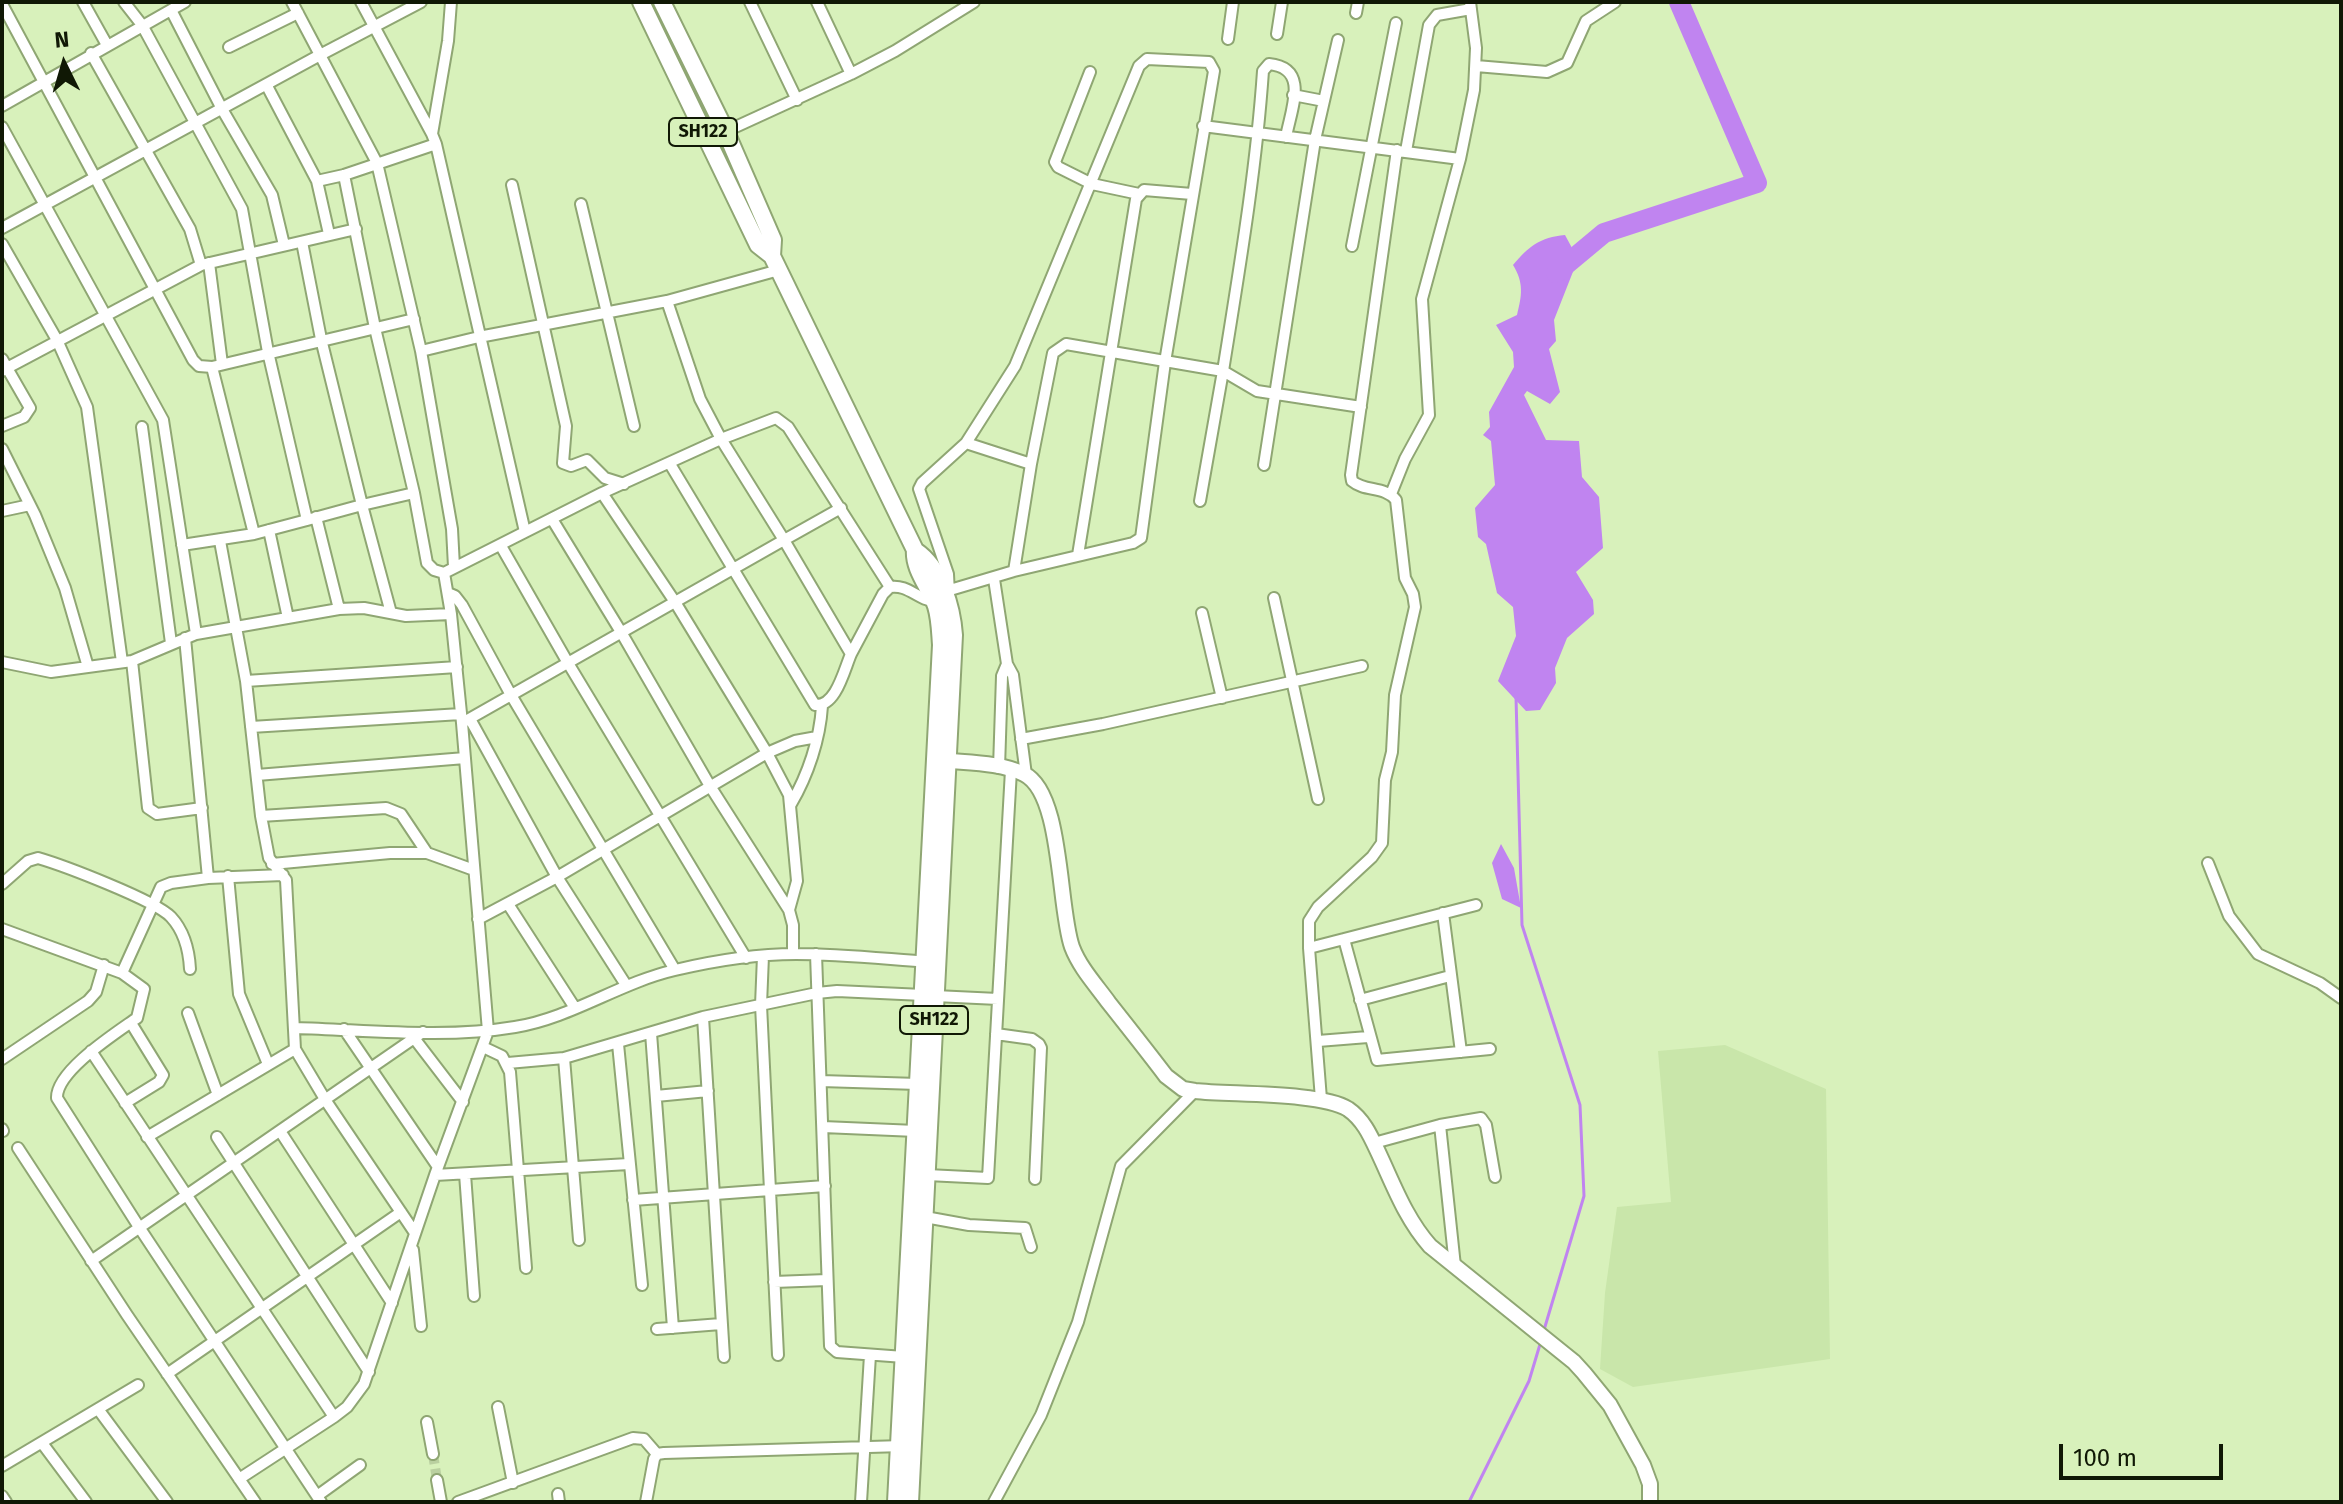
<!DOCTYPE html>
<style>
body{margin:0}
#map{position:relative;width:2343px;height:1504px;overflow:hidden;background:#d8f1bb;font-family:"Fira Sans",sans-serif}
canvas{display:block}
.frame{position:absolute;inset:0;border:4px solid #101805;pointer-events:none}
.north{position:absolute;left:24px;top:24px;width:80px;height:80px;-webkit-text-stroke:6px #d8f1bb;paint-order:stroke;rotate:355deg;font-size:22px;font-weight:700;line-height:32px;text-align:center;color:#101805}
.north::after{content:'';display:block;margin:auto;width:28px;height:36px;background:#101805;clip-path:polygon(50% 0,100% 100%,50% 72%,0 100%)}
.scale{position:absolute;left:2059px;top:1444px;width:164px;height:36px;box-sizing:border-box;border:4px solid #101805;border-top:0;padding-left:10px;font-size:24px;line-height:28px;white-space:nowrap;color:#101805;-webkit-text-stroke:6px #d8f1bb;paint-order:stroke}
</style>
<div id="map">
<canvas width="2343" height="1504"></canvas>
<div class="frame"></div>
<div class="north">N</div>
<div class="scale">100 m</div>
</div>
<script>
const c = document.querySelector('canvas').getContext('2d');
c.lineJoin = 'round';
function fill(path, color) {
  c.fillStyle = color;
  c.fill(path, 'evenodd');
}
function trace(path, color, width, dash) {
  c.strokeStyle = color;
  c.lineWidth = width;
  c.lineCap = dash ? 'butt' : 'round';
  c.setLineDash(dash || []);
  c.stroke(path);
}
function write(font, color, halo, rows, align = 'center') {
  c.font = font + ' "Fira Sans",sans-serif';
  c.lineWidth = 7;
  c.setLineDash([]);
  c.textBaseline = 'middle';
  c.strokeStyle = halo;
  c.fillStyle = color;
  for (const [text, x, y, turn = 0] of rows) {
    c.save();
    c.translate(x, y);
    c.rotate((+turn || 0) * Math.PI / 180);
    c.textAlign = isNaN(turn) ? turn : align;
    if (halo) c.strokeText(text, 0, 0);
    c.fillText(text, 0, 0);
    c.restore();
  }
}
fill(new Path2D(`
 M1725,1045L1826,1089L1830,1359L1633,1387L1600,1369L1605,1293L1617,1207L1671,1202L1658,1051Z`), '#c9e6aa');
fill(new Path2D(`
 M1565,235L1578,259L1554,320L1556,341L1549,349L1560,392L1550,404L1527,391L1524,395L1546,440L1579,441L1582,477L1599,497L1603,548L1576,572L1593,600L1594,614L1567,638L1555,668L1556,683L1540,710L1526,711L1498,681L1516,636L1513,607L1497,593L1486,544L1478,537L1475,508L1495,485L1491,441L1483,435L1490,427L1489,412L1514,367L1513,352L1496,325L1517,315C1522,295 1524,283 1513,265C1528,247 1540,237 1565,235Z
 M1501,844L1514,868L1521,908L1502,899L1492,863Z`), '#c084f0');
trace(new Path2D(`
 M1516,697L1522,925L1580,1105L1584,1196L1544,1330
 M1469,1502L1529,1381L1541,1341`), '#c084f0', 3);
trace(new Path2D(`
 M1556,273L1604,233L1757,183L1679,2`), '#c084f0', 20);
trace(new Path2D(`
 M433,1454L437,1480`), '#bad0a0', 10, [10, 5]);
const street = new Path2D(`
 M83,2L107,45
 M124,2L142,25L242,209L268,352L307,520L254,534L182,545
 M292,2L320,55L421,2
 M361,2L432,134
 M750,2L797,100
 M817,2L851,74
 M2,4C65,123 130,241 193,360L199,366L212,367L414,319
 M171,10L222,109L272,195L284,245
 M1356,13L1358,2
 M1277,34L1282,2
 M1228,39L1233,2
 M229,47L298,13
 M91,53L190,229L201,265
 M1476,66L1547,72L1567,63L1586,21L1615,2
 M1090,72L1055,162L1058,167L1092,184L1139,194
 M267,86L317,181L329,234
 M1293,95L1324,101
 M2,106L185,2
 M1203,126L1460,159
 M2,127L163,420L196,634
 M707,140L851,74L895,51L974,2
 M436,144L525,532
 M1406,151L1429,25L1437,15L1471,9
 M344,175L375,328L414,493L362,505L391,613
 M317,181L344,175L436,144L432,134L448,41L451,2
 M512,185L566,426L563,463L571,466L587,460L605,478L624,484
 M581,204L634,426
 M2,228L320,55L377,163L421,351L452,529L454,567
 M302,242L321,339L362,505L307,520
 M2,244L57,340L87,407L122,662
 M1352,246L1396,23
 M209,263L222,364
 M421,351L479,337L667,301L779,270
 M2,359L7,368L201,265L356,229
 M212,367L254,534
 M2,426L24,417L30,408L7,368L2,371
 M142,427L171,643
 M966,443L1031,464L1053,353L1066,344L1223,371C1239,271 1256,172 1263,71L1269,64C1310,68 1291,109 1286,137
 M2,449L35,515L65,588L88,667
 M670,464L815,705C836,707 844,670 851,654
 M1264,465L1315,140L1338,40
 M414,493L427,563L434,570L444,573L602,493L721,439L776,418L788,427L890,587
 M602,493L675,602L767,753L789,795L797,881L789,910L793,925V954
 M1391,494L1405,459L1429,415L1422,299L1460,159L1474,90L1476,48L1470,2
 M1200,501L1223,371L1257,391L1361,407
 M841,508L784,540L851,654L883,594L890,587C909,584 918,601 936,601
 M2,511L30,505
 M316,517L339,609
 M552,519L621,632L710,786L789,910
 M269,530L288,618
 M220,541L246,681L261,816L269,858L286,880L295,1049L326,1101L415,1233
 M501,546L568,663L746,958
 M1078,555L1136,199L1144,190L1192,194
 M1014,571L1031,464
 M994,579L1007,664L1013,675L1026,775
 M448,593L455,596L462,605L511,695L675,970
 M949,594L948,574L919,489L922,483L966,443L1015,366L1139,66L1147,59L1209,62L1214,71L1165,362L1141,538L1133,543L1014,571L950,590
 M1274,598L1318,799
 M1202,613L1222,698
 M185,638L208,878L283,875
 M132,661L148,808L157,814L202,808
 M2,662L51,672L132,661L196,634L339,609L364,608L406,616L451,614
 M246,681L457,667
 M470,719L557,877L626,985
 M462,723L784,540L721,439L700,399L667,301
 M251,727L461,714
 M1021,739L1103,724L1362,666
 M999,768L1002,676L1007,664
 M257,775L465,758
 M791,804C808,775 820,739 822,706
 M261,816L386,808L401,814L427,853
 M2208,863L2229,916L2258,954L2320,983L2341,998
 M272,864L390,853H427L474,870
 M228,876L239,994L268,1064
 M208,878L171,883L161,887L122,973L144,989L137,1018C116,1033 56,1071 57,1098L139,1227L321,1502
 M2,884L28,861L38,858C62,865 155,900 171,917C184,931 189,950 190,969
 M508,904L575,1008
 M1443,913L1461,1052
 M478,919L557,877L767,753L795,741L817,737
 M2,929L122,973
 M1344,939L1377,1060L1490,1049
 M1309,948L1476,905
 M816,954L830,1346L837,1352L904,1357
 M763,956L761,1005L778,1355
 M935,996L998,999
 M1360,1000L1450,976
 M188,1013L218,1095
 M703,1017L724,1357
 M296,1028C368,1030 444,1039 515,1027C571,1018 619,983 675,970C713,961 757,954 796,954C840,954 885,959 930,962
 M344,1029L438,1167
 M651,1033L673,1328
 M996,1034L1032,1039L1039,1044L1041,1048L1035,1179
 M414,1038L463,1102
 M1318,1041L1368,1037
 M618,1044L642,1285
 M483,1047L502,1056L510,1072L526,1268
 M91,1051L334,1417
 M564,1058L579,1240
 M2,1059L88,1001L96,992L104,965
 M508,1063L564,1058L703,1017L817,993L837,991L923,995
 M821,1081L918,1084
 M656,1096L708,1091
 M1321,1099L1309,948V921L1318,907L1372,857L1382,843L1385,780L1392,752L1395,695L1415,607L1413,594L1405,578L1396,500C1385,486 1365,492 1352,481L1351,475L1397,150
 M125,1103L159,1082L163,1075L131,1023
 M1440,1125L1455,1266
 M823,1127L916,1131
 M2,1129L3,1131
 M280,1131L392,1303
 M147,1137L295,1049
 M217,1137L369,1372
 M1374,1143L1440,1125L1481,1118L1486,1125L1495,1177
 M18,1148L127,1315L255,1502
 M465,1174L474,1296
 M435,1175L629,1164
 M927,1175L988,1178L1011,770
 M633,1200L825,1186
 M925,1217L969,1225L1025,1228L1031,1247
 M413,1250L421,1326
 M91,1261L423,1032
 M774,1282L827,1280
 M657,1329L721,1324
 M167,1374L401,1212
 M498,1407L513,1483
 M98,1409L167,1502
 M427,1422L433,1454
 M42,1443L86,1502
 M2,1466L138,1385
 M239,1479L334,1417L347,1407L364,1384L435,1175L488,1031L462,723L451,614L444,573
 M437,1480L441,1502
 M558,1494L559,1502
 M2,1496L6,1502
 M317,1496L360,1465
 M458,1502L633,1438L644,1439L657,1454
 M646,1502L654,1459L657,1454L664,1453L903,1446
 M861,1502L870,1355
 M994,1502L1041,1415L1078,1322L1121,1166L1195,1091`);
const secondary = new Path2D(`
 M940,760C967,763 1000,762 1024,774C1063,793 1058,908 1072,947C1080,968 1096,985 1109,1003C1128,1027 1147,1051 1166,1076L1183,1089L1195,1091C1231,1095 1321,1092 1348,1109C1364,1120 1371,1137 1379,1154C1394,1186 1406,1219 1430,1246L1574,1362L1584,1373L1610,1405L1643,1465L1650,1484V1502`);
const primary = new Path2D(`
 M641,2L758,245L772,256L915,550C913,569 930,588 936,606C940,619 940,632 941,645L896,1502
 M662,2L726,132L773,240L772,256
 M910,1502L954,635C952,607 941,568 916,551`);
trace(street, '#8fa673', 14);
trace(secondary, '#8fa673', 18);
trace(primary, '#8fa673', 20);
trace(street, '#fff', 10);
trace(secondary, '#fff', 14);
trace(primary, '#fff', 16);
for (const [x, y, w] of [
 [703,132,68],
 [934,1020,68]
]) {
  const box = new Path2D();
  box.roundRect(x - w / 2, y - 14, w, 28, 6);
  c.fillStyle = '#d8f1bb';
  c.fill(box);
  trace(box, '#101805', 2);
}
write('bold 18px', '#101805', null, [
 ["SH122",703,132],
 ["SH122",934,1020]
]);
</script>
